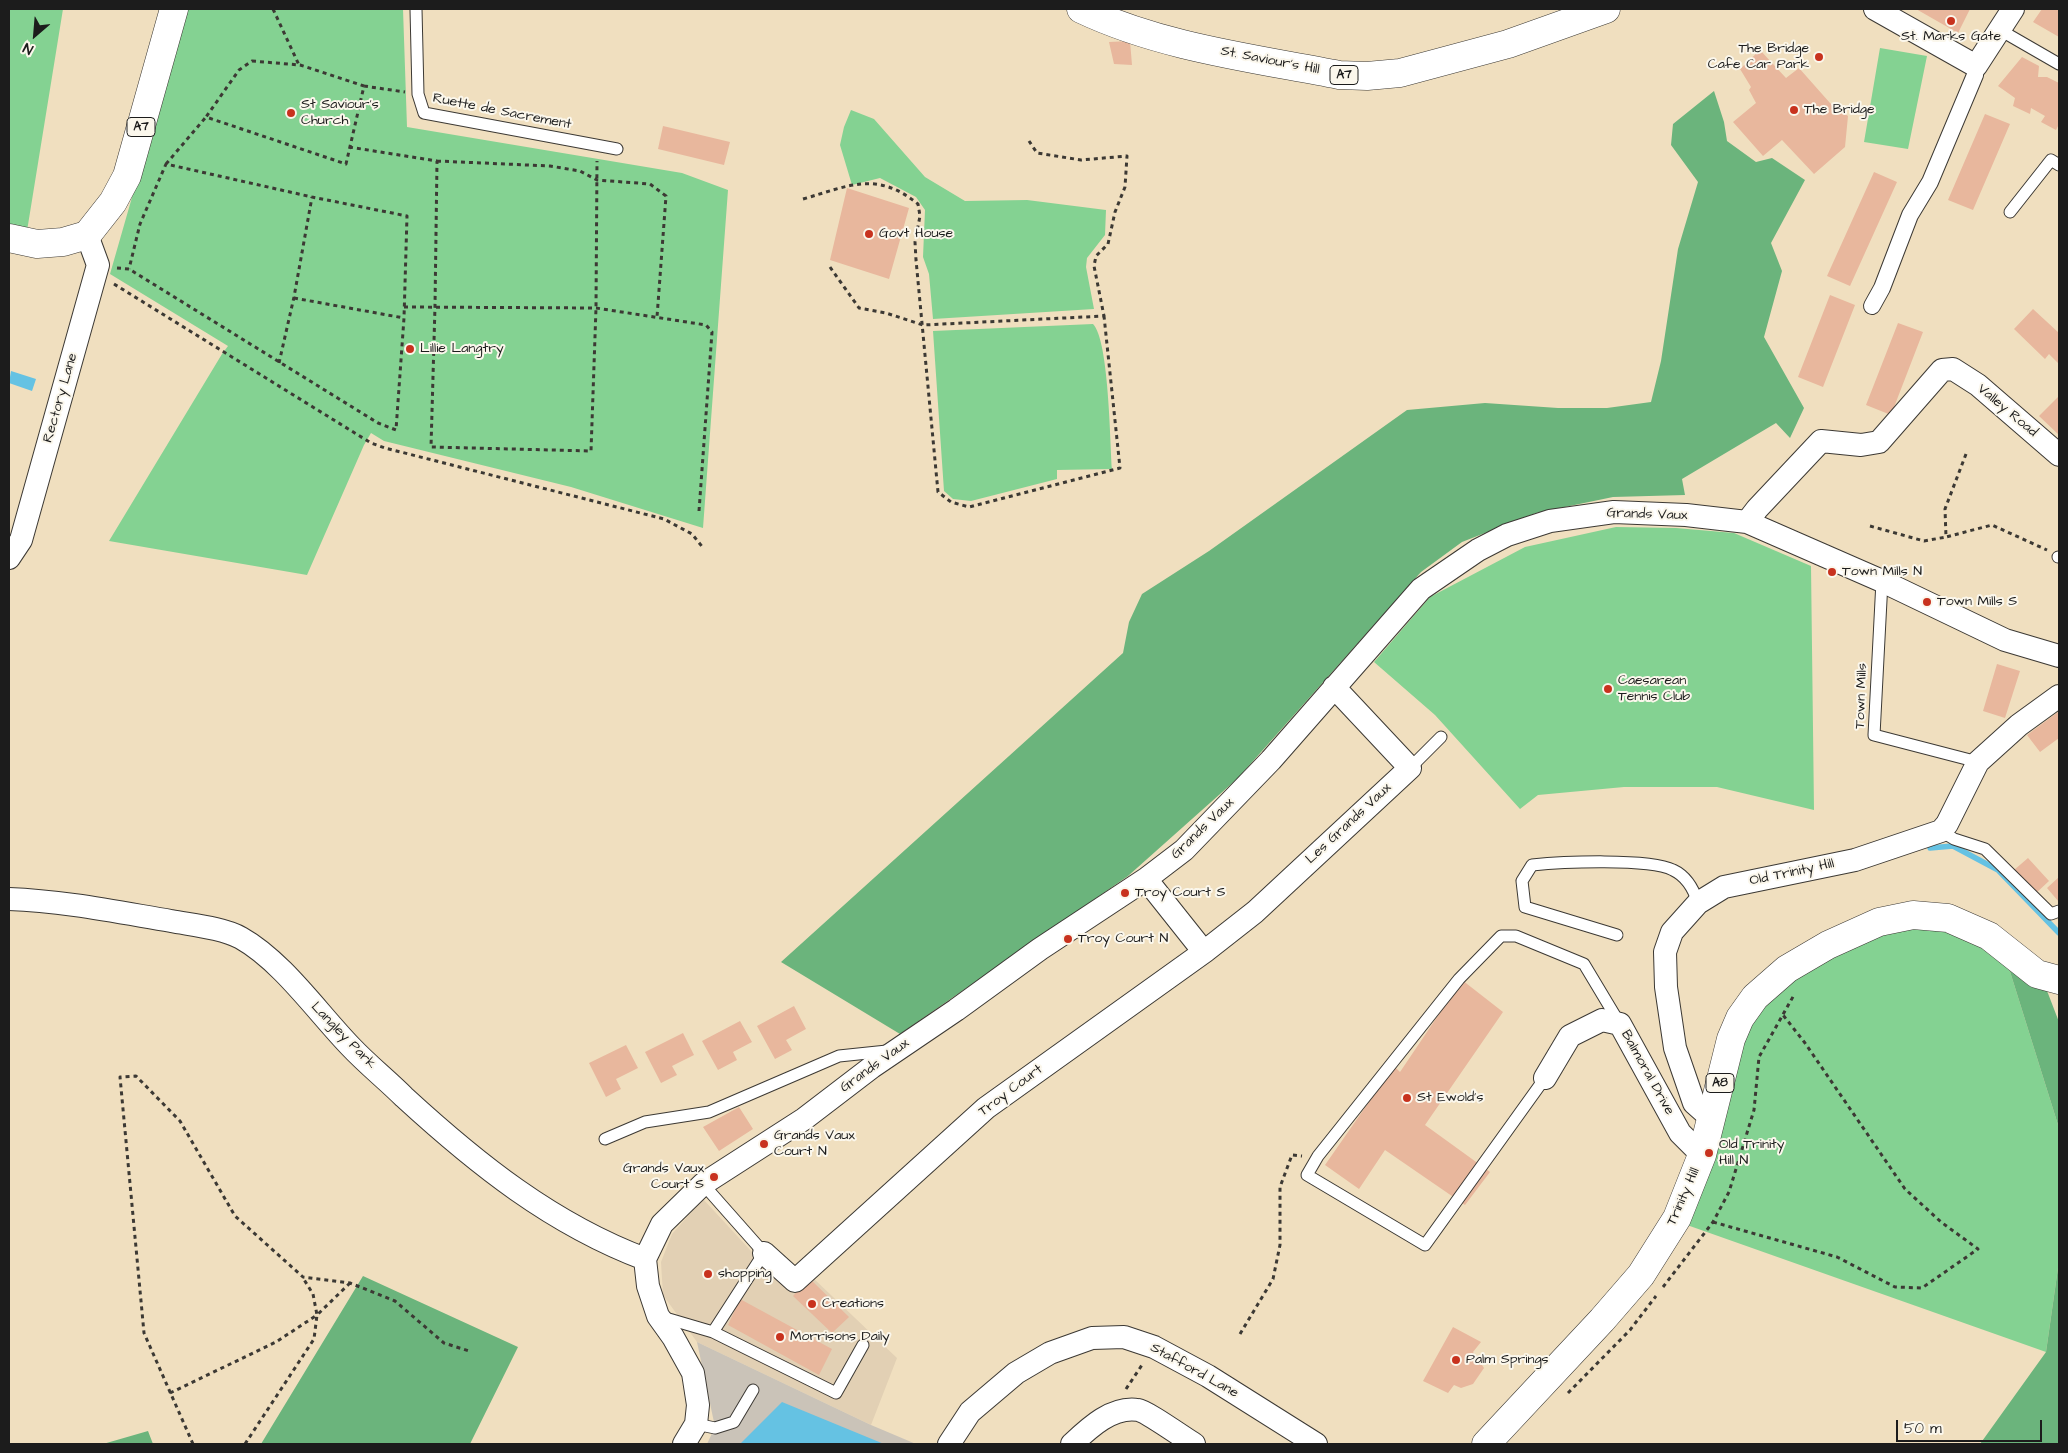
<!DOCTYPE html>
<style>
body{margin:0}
#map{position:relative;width:2068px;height:1453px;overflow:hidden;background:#f0dfbf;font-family:"Architects Daughter",sans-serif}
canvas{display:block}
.frame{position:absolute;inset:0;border:10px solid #1c1c1c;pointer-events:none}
.north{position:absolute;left:10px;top:10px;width:50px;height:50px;-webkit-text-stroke:4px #fbf7ec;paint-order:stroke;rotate:207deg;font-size:14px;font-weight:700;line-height:20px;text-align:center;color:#1c1c1c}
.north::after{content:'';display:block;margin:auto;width:18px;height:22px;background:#1c1c1c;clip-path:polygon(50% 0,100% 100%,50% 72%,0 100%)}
.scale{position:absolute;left:1896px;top:1420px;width:146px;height:22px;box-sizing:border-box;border:2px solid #1c1c1c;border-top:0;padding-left:6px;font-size:15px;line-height:18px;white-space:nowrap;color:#1c1c1c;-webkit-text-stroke:4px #fbf7ec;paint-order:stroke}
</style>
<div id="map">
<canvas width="2068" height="1453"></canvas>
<div class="frame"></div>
<div class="north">N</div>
<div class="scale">50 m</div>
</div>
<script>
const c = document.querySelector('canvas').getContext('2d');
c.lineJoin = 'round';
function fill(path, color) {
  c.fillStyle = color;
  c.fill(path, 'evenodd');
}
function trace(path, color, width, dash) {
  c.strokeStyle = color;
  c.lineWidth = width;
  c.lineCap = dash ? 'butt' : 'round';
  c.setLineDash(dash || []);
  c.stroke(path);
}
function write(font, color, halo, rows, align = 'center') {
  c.font = font + ' "Architects Daughter",sans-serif';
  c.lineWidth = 4;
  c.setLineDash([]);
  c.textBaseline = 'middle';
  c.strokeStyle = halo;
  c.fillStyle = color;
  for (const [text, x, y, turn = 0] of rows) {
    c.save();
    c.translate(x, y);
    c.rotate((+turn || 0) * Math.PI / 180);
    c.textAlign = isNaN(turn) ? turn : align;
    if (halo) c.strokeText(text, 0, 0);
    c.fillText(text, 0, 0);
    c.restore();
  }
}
fill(new Path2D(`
 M703,1199L776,1278L811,1276L897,1358L871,1425L697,1342L663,1295L661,1262L672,1234Z`), '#e2d0b4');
fill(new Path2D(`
 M697,1342L871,1425L916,1444H707L715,1427Z`), '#cac3b8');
fill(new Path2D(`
 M9,9H63L27,231L9,227Z
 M186,9H403L407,127L682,173L728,190L703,528L571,487L384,441L371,433L364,445L307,575L109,541L222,354L228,346L110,274Z
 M1880,48L1927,56L1908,149L1864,142Z
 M851,110L874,119L925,177L965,201L1027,200L1106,210L1105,235L1087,258L1086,267L1094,309L933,319L929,274L923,257L925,210L916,197L880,178L852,185L840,145L844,127Z
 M1093,324C1109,340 1110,442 1112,469L1057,470V479L971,501L953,499L944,491L933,331Z
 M1616,527L1676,528L1734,533L1811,566L1814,810L1717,787H1624L1538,795L1520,809L1435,715L1374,662L1430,597L1525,547Z
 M1910,925L1945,930L1977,941L2007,962L2059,1128V1261L2046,1352L1687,1225L1745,1025L1767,997L1847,946Z`), '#84d292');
fill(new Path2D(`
 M1714,91L1724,122L1727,141L1756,162L1772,158L1805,180L1771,243L1782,271L1764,337L1804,408L1790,438L1776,423L1682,479L1685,495L1613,497L1536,513L1462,542L1421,572L1238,778L1128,876L900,1034L781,962L1123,653L1129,622L1142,594L1209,551L1407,410L1485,403L1558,408H1607L1651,402L1661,361L1678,249L1698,182L1671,145L1673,124Z
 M2007,962L2044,983L2059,1022V1128Z
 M2059,1261V1444H1980L2046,1352Z
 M363,1276L518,1347L470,1444H261Z
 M148,1431L153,1444H103Z`), '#6bb47c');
fill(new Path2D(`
 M11,371L36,379L32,391L9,383Z
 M782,1402L884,1444H740Z`), '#65c2e3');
trace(new Path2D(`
 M1930,848L1953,846L1998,870L2059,933`), '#65c2e3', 5.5);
fill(new Path2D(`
 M1916,9H1970L1958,33Z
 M2042,9H2059V37L2033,22Z
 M1130,41L1132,65L1114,64L1109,42Z
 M1760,50L1786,78L1799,68L1830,103L1848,116L1845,147L1814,174L1782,140L1763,156L1733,122L1756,103L1749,90L1751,87L1740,69Z
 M2022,57L2039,66L2038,77H2047L2059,83V124L2056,130L2041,122L2045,116L2031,108L2030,114L2013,106L2015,98L1998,86Z
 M1985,114L2010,124L1973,210L1948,200Z
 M663,126L730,142L724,165L658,149Z
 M1874,172L1897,182L1850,286L1827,276Z
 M847,188L909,208L889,279L830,260Z
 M1830,295L1855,305L1823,387L1798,377Z
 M2033,309L2059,333V364L2049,354L2045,359L2014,329Z
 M1898,323L1923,332L1891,415L1866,405Z
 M2059,396V435L2039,416Z
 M1997,664L2020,671L2005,718L1983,711Z
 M2058,712L2059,738L2040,752L2027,735Z
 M2028,858L2049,881L2035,894L2014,870Z
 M2059,877V902L2047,888Z
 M1462,980L1503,1012L1425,1125L1490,1172L1465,1205L1385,1150L1359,1189L1325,1165L1394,1066L1400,1072Z
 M794,1006L806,1029L786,1040L792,1050L775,1059L757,1026Z
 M740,1021L752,1042L733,1052L737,1060L718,1070L702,1041Z
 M683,1033L694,1055L672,1066L677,1075L661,1083L645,1052Z
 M626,1045L638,1068L616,1079L621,1089L606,1097L589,1063Z
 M739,1107L753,1129L719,1151L703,1127Z
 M809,1278L849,1317L832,1333L793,1296Z
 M740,1299L832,1349L819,1375L728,1325Z
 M1453,1327L1481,1342L1473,1352L1484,1368L1473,1384L1461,1388L1454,1385L1448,1393L1423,1381Z`), '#e8b79d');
const service = new Path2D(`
 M416,9L418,94L424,113L617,149
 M2000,30L2059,64
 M2010,212L2051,160L2059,165
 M2058,557H2059
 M1882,581L1874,735L1978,762
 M1410,768L1441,737
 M1941,831L1954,839L1985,849L2051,914L2059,911
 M1617,935L1525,907L1522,881L1532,865C1561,862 1649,858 1673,870C1686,876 1694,890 1698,903
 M1545,1078L1425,1245L1307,1175L1318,1156L1459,979L1501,936H1516L1584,964L1620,1024
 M605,1139L645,1122L709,1112L839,1056L887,1051
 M703,1184L764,1253L713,1332
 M662,1317L713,1332L836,1393L863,1345
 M696,1424L715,1428L734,1422L753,1390`);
const pedestrian = new Path2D(`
 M1872,306L1882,288L1910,215L1930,182L1975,75L1976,66`);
const minor = new Path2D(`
 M1875,9L1976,66L2013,9
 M1747,522L1757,509L1821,441L1861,445L1879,442L1942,370L1953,369L1978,385L2059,455
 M9,558L21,540L98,265L87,235
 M9,899C63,901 117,912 171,921C192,925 223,928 241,938C282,961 318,1013 351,1047C368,1065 387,1080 404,1097C477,1164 552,1224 645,1259
 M1204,952L1255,912L1410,768L1334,687
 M1545,1078L1570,1036L1602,1020L1620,1024L1680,1133L1702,1155
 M1712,1119L1694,1103L1675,1048L1666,987L1665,952L1672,932L1698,903L1724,887L1855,860L1941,831L1947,824L1978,762L2019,725L2059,696
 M764,1253L795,1281L986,1108L1204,952L1146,879
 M684,1444L696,1424L698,1405L693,1373L673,1337L658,1316L648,1286L645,1259L662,1224L703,1184L804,1119L872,1067L956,1010L1040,949L1146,879L1184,850L1271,760L1421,589L1478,550L1507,535L1550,521L1614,512L1686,515L1747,522L1882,581L2005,640L2059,656
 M949,1444L970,1412L1016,1373L1050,1353L1092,1338L1124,1337L1154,1347L1208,1376L1316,1444
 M1072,1444C1089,1428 1112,1406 1138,1410C1146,1411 1184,1438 1194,1444`);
const primary = new Path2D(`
 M1081,9C1161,47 1252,58 1339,75L1367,76L1400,73L1508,44L1606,9
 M9,238L37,244L63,242L87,235L113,202L127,176L174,9
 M1486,1444L1602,1320L1641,1275L1677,1218L1702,1155L1731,1039L1740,1018L1755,997L1787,969L1828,945L1879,922L1913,915L1948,918L1989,936L2037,974L2059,980`);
trace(service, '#3c3934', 13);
trace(pedestrian, '#3c3934', 18);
trace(minor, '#3c3934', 24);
trace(primary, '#3c3934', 29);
trace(new Path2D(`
 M273,9L299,65
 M252,61L300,65L364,86L346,164L206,117L239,70Z
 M364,86L405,92
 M349,147L437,161L435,306L431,447L591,451L596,308L597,161
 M437,161L550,166L580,171L597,180L650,184L666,196L657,317
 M166,164L206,117
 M803,199C849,186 876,170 918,204L920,216L915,242L916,260L938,492L951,502L969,507L1120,468L1104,316
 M830,267L859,308L886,313L923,325L1104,316L1094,266L1096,256L1108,244L1115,212L1125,187L1127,156L1081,160L1037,153L1029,141
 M117,268L129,269L378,423L396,430L404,318L407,216L312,197L166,164L140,224L129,269
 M114,284L371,443L385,448L664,519L692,534L704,549
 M294,298L404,318
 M404,307L596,308L706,325L712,332L699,511
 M279,363L294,297L312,197
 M1966,454L1945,509L1946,537L1992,525L2047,550
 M1870,526L1924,541L1946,537
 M1713,1222L1837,1257L1895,1287L1922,1288L1978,1249L1941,1222L1905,1189L1805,1043L1783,1015
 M1663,1287L1713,1222L1729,1192L1754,1110L1759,1057L1794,995
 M1240,1334L1273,1279L1280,1245V1187L1292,1155L1302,1156
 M1126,1389L1142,1365
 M170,1393L276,1342L317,1315L313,1294L303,1278
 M1568,1393L1630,1330L1656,1296
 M193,1444L144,1333L120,1077L136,1076L180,1121L235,1216L303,1277L350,1283L395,1301L444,1343L469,1351
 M245,1444L314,1339L317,1315L350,1283`), '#3c3934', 3, [4, 4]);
trace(service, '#fff', 11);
trace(pedestrian, '#fff', 16);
trace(minor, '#fff', 22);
trace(primary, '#fff', 28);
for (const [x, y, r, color] of [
 [1951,21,5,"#c8321e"],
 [1819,57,5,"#c8321e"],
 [1794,110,5,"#c8321e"],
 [291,113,5,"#c8321e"],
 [869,234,5,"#c8321e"],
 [410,349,5,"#c8321e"],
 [1832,572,5,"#c8321e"],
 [1927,602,5,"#c8321e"],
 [1608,689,5,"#c8321e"],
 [1125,893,5,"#c8321e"],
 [1068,939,5,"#c8321e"],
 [1407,1098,5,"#c8321e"],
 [764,1144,5,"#c8321e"],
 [1709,1153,5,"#c8321e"],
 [714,1177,5,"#c8321e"],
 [708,1274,5,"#c8321e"],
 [812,1304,5,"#c8321e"],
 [780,1337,5,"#c8321e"],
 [1456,1360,5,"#c8321e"]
]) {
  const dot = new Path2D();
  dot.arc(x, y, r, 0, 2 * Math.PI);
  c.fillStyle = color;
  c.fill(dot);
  trace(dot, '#fbf7ec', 2);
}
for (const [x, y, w] of [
 [1344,75,28],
 [141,127,28],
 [1720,1083,28]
]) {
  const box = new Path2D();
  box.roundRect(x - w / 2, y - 9.5, w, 19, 4);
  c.fillStyle = '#fbf7ec';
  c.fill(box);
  trace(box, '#1c1c1c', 1);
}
write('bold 12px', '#1c1c1c', null, [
 ["A7",1344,75],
 ["A7",141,127],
 ["A8",1720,1083]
]);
write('14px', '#1c1c1c', '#fbf7ec', [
 ["St. Marks Gate",1951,37,"center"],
 ["The Bridge",1809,49,"right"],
 ["Cafe Car Park",1809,65,"right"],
 ["St Saviour's",301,105],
 ["Church",301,121],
 ["The Bridge",1804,110],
 ["Govt House",879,234],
 ["Lillie Langtry",420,349],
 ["Town Mills N",1842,572],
 ["Town Mills S",1937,602],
 ["Caesarean",1618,681],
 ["Tennis Club",1618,697],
 ["Troy Court S",1135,893],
 ["Troy Court N",1078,939],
 ["St Ewold's",1417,1098],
 ["Grands Vaux",774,1136],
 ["Court N",774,1152],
 ["Old Trinity",1719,1145],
 ["Hill N",1719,1161],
 ["Grands Vaux",704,1169,"right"],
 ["Court S",704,1185,"right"],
 ["shopping",718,1274],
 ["Creations",822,1304],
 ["Morrisons Daily",790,1337],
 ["Palm Springs",1466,1360]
], 'left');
write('14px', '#1c1c1c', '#fbf7ec', [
 ["St. Saviour's Hill",1270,61,11],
 ["Ruette de Sacrement",502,112,11],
 ["Rectory Lane",61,398,-74],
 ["Valley Road",2007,411,40],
 ["Grands Vaux",1647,515,2],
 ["Town Mills",1862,696,-88],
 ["Les Grands Vaux",1349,824,-43],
 ["Grands Vaux",1203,829,-44],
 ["Old Trinity Hill",1792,873,-12],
 ["Langley Park",343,1036,46],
 ["Grands Vaux",875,1066,-36],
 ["Balmoral Drive",1647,1073,61],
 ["Troy Court",1011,1091,-37],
 ["Trinity Hill",1684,1197,-66],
 ["Stafford Lane",1194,1371,29]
]);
</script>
